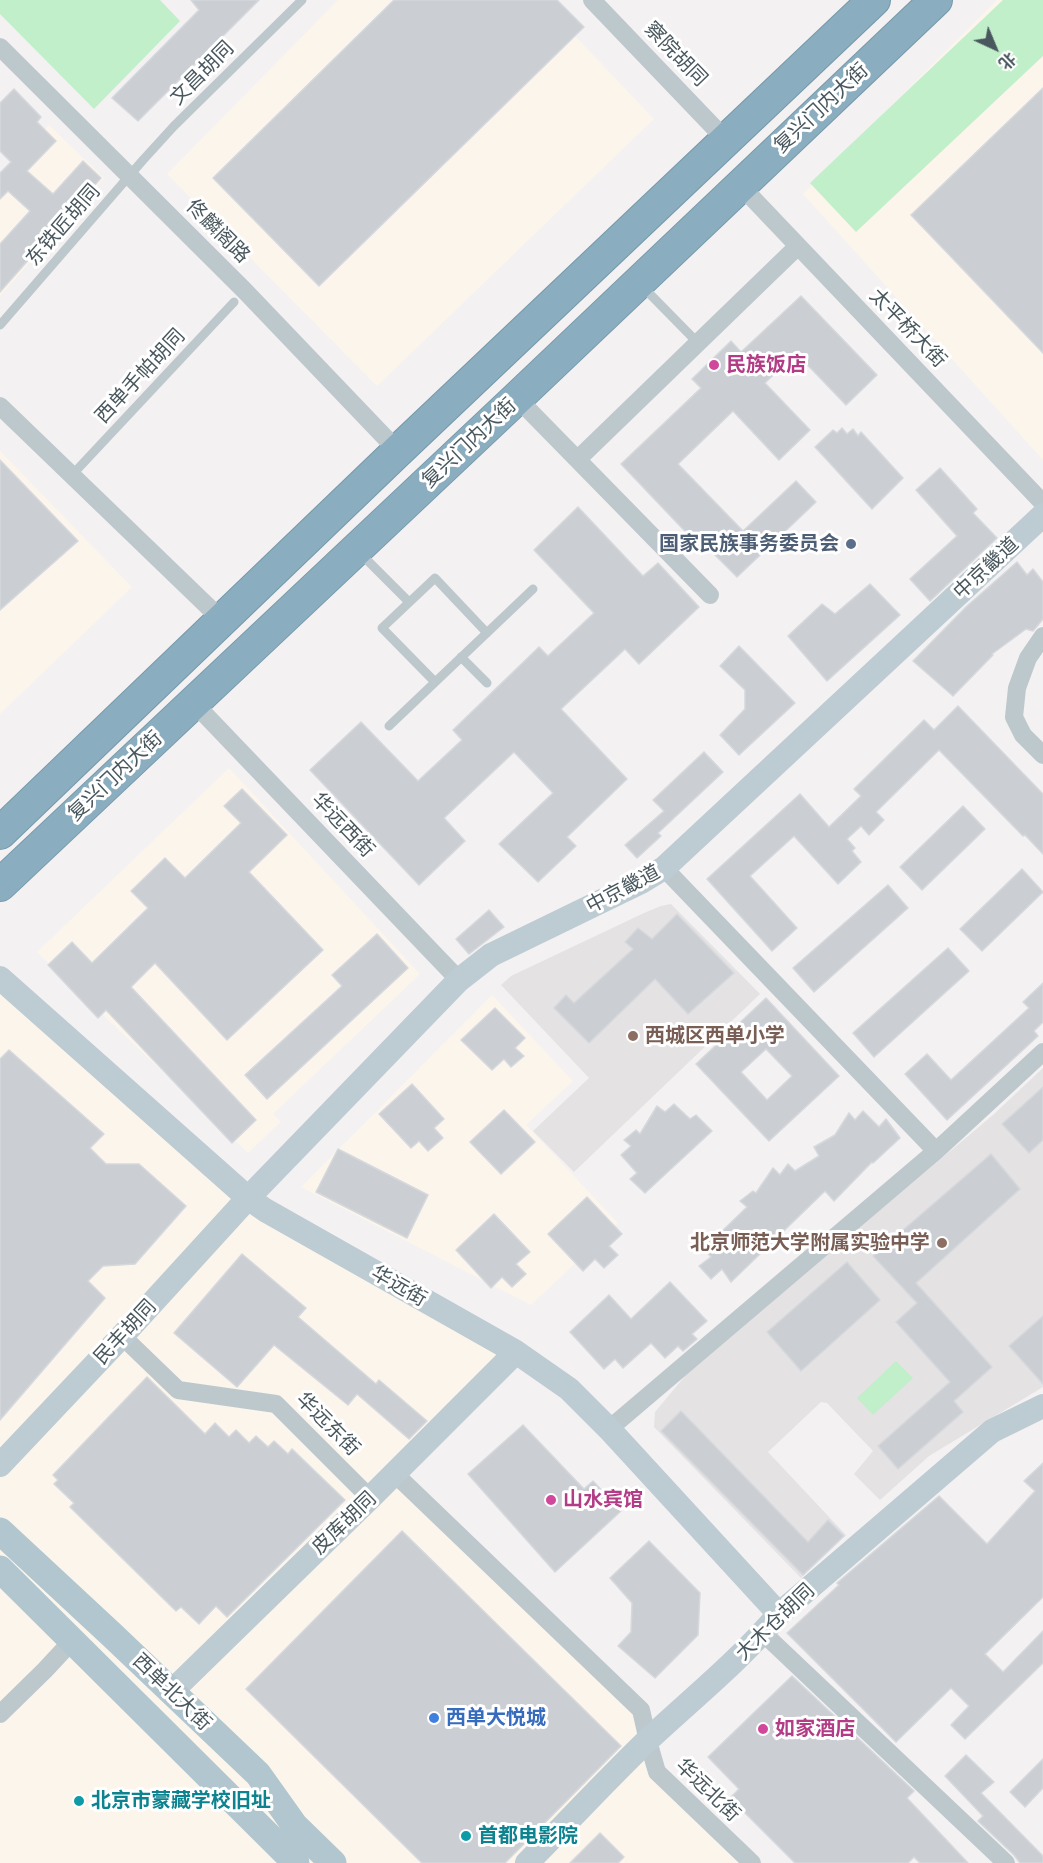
<!DOCTYPE html>
<meta charset="utf-8">
<style>
body{margin:0}
#map{position:relative;width:1043px;height:1863px;overflow:hidden;background:#f3f1f1;font-family:"Golos Text","Noto Sans SC",sans-serif}
canvas{display:block}
.north{position:absolute;left:965px;top:18px;width:60px;height:60px;-webkit-text-stroke:4px #fff;paint-order:stroke;rotate:136deg;font-size:16px;font-weight:700;line-height:24px;text-align:center;color:#49585e}
.north::after{content:'';display:block;margin:auto;width:21px;height:27px;background:#49585e;clip-path:polygon(50% 0,100% 100%,50% 72%,0 100%)}
</style>
<div id="map">
<canvas width="1043" height="1863"></canvas>
<div class="north">北</div>
</div>
<script>
const c = document.querySelector('canvas').getContext('2d');
c.lineJoin = 'round';
function fill(path, color) {
  c.fillStyle = color;
  c.fill(path, 'evenodd');
}
function trace(path, color, width, dash) {
  c.strokeStyle = color;
  c.lineWidth = width;
  c.lineCap = dash ? 'butt' : 'round';
  c.setLineDash(dash || []);
  c.stroke(path);
}
function write(font, color, halo, rows, align = 'center') {
  c.font = font + ' "Golos Text","Noto Sans SC",sans-serif';
  c.lineWidth = 6;
  c.setLineDash([]);
  c.textBaseline = 'middle';
  c.strokeStyle = halo;
  c.fillStyle = color;
  for (const [text, x, y, turn = 0] of rows) {
    c.save();
    c.translate(x, y);
    c.rotate((+turn || 0) * Math.PI / 180);
    c.textAlign = isNaN(turn) ? turn : align;
    if (halo) c.strokeText(text, 0, 0);
    c.fillText(text, 0, 0);
    c.restore();
  }
}
fill(new Path2D(`
 M338,0H541L654,119L377,386L167,174Z
 M997,0H1043V460L803,194Z
 M49,125L104,178L0,296V174Z
 M0,451L132,587L0,714Z
 M229,768L420,974L273,1114L281,1122L248,1153L37,952Z
 M0,976L233,1185L507,1347L387,1467L643,1720L657,1772L752,1863H0Z
 M492,995L573,1081L526,1125L618,1223L531,1305L301,1187Z`), '#fcf5ec');
fill(new Path2D(`
 M671,904L760,994L574,1172L533,1131L589,1078L501,985L511,976L644,913L661,906Z
 M1043,1068V1387L929,1456L880,1500L854,1474L873,1451L827,1403L821,1402L768,1452L846,1535L801,1578L654,1427L655,1412L690,1370L993,1115Z`), '#e4e2e3');
fill(new Path2D(`
 M0,0H160L180,21L94,109L0,14Z
 M1003,0H1043V56L856,232L810,183Z
 M896,1361L913,1378L873,1415L857,1398Z`), '#c1efca');
const building = new Path2D(`
 M191,0H259L138,121L112,98L199,10Z
 M394,0H557L584,27L319,286L213,178Z
 M1043,88V353L911,215Z
 M14,89L41,117L37,122L56,141L27,171L53,194L83,161L101,178L0,292V244L30,211L8,191L0,199V173L11,162L0,151V103Z
 M801,296L877,375L846,405L796,353L765,383L810,430L779,460L733,411L678,464L743,531L796,481L816,502L737,577L703,543L699,546L621,464L701,388L692,379L731,341L741,352Z
 M842,428L847,434L853,429L858,436L861,432L903,478L872,509L815,447L833,430L837,433Z
 M0,460L78,541L0,610Z
 M940,468L977,509L973,513L997,538L930,601L910,579L957,536L916,490Z
 M578,507L643,576L658,563L699,607L639,664L625,649L561,709L627,779L567,837L576,846L538,882L499,844L553,793L514,752L444,818L465,841L419,885L310,770L361,722L418,781L462,740L453,730L539,647L548,656L594,613L534,550Z
 M1017,562L1027,575L1033,569L1043,582V619L1033,631L1026,629L992,654L993,655L953,696L913,661L966,607Z
 M870,584L900,615L827,681L788,636L822,604L835,614Z
 M739,646L795,703L739,755L720,735L745,709V690L720,666Z
 M958,706L1043,794V854L1025,835L1023,836L939,750L876,812L884,820L869,835L861,826L847,839L855,848L852,851L861,862L838,884L794,836L750,876L797,928L772,951L707,879L800,794L829,827L861,796L854,789L924,720L934,730Z
 M704,752L723,772L658,833L661,836L637,858L625,845L664,811L653,800Z
 M242,789L287,835L249,872L323,950L227,1040L155,963L131,987L256,1120L232,1143L106,1010L98,1018L48,965L72,942L92,963L148,908L131,891L165,858L185,878L241,823L224,806Z
 M963,806L985,829L922,890L900,867Z
 M1022,869L1043,892L982,951L960,929Z
 M888,885L908,908L814,992L793,968Z
 M489,910L504,927L469,954L456,939Z
 M677,914L734,973L688,1014L655,979L589,1043L554,1008L566,995L574,1003L633,949L625,942L638,928L652,939Z
 M377,934L408,968L267,1099L245,1075L342,986L332,975Z
 M948,948L969,971L874,1057L853,1033Z
 M1043,983V1022L1034,1031L1038,1036L947,1120L905,1074L927,1054L951,1080L1029,1008L1023,1002Z
 M766,998L839,1076L769,1141L696,1064ZM766,1049L792,1076L767,1100L741,1072Z
 M495,1008L525,1038L515,1048L524,1056L511,1067L504,1059L492,1070L461,1040Z
 M9,1050L104,1134L90,1148L106,1164H139L186,1206L135,1264L103,1266L88,1281L105,1298L0,1420V1059Z
 M412,1084L444,1119L434,1128L443,1138L428,1151L419,1141L411,1148L379,1114Z
 M1043,1087V1140L1029,1153L1002,1124Z
 M674,1104L690,1119L696,1115L712,1131L645,1193L630,1179L637,1173L621,1155L631,1146L624,1140L636,1130L640,1134L657,1106L665,1112Z
 M504,1110L535,1142L501,1174L470,1142Z
 M863,1111L879,1127L886,1119L900,1138L873,1163L872,1162L834,1201L825,1191L731,1282L722,1269L711,1279L699,1266L711,1257L700,1244L712,1233L716,1237L747,1207L740,1201L753,1191L756,1193L773,1168L780,1175L788,1164L795,1171L819,1156L814,1147L835,1135L849,1113L855,1120Z
 M338,1149L428,1195L407,1238L316,1192Z
 M991,1154L1020,1189L916,1283L992,1367L954,1401L963,1412L898,1469L878,1446L950,1382L896,1322L917,1303L873,1256Z
 M587,1197L622,1234L609,1246L618,1255L604,1268L595,1259L583,1271L548,1234Z
 M494,1214L530,1252L516,1264L526,1274L512,1287L502,1277L491,1288L456,1250Z
 M242,1254L306,1308L298,1317L376,1384L379,1380L427,1421L409,1439L357,1394L348,1405L274,1345L237,1387L174,1333Z
 M847,1262L880,1300L801,1371L767,1332Z
 M670,1282L707,1321L692,1334L697,1339L683,1351L678,1346L665,1358L651,1343L623,1368L615,1359L604,1369L570,1332L609,1295L631,1319Z
 M1043,1316V1384L1009,1346Z
 M147,1377L205,1434L215,1423L229,1437L236,1430L249,1443L256,1436L268,1447L274,1441L288,1454L292,1449L345,1500L227,1617L216,1606L199,1624L181,1607L176,1611L70,1507L74,1503L54,1484L58,1480L53,1475Z
 M681,1411L808,1542L828,1520L844,1536L803,1575L661,1431Z
 M523,1425L584,1489L593,1481L621,1511L555,1572L468,1474Z
 M1043,1463V1597L985,1654L1003,1672L1043,1631V1663L965,1739L951,1725L969,1706L951,1688L896,1742L787,1633L839,1585L837,1583L939,1496L987,1544L1035,1491L1024,1481Z
 M402,1531L621,1746L505,1863H422L246,1689Z
 M649,1541L700,1593L698,1635L655,1678L618,1646L631,1632L632,1603L610,1578Z
 M792,1676L914,1791L907,1798L968,1863H920L914,1857L908,1863H795L730,1798L739,1789L708,1757Z
 M966,1755L994,1782L981,1793L1043,1856V1863H1020L1014,1855L978,1821L983,1816L945,1776Z
 M1043,1759V1788L1025,1807L1010,1792Z
 M600,1833L624,1857L618,1863H570Z`);
fill(building, '#cbcfd3');
trace(building, '#d5d8dc', 1.5);
const highway = new Path2D(`
 M0,833L398,451L874,0
 M0,885L517,398L936,0`);
trace(highway, '#7598aa', 34);
trace(new Path2D(`
 M641,285L698,343
 M0,325L143,160L174,126L302,0
 M72,475L234,302
 M360,553L409,602
 M461,657L487,683
 M435,682L382,628L435,578L487,633
 M389,726L533,589`), '#bdc8cd', 9);
trace(new Path2D(`
 M592,0L726,140
 M0,47L244,290L398,451
 M740,185L1043,503
 M517,398L710,595
 M0,406L223,621
 M578,459L798,246
 M1043,636L1028,658L1017,688L1014,717L1023,735L1043,755
 M193,702L459,980
 M664,868L936,1151
 M122,1336L178,1390L276,1404L370,1498
 M609,1429L936,1151L1043,1052
 M394,1473L641,1710L648,1741L657,1772L752,1863
 M763,1633L1006,1863
 M0,1714L45,1670L72,1641`), '#bdc8cd', 18);
trace(new Path2D(`
 M0,978L248,1198L265,1210L516,1352L569,1389L609,1429L779,1614
 M0,1465L122,1336L248,1198L459,980L491,955L641,882L664,868L1043,515
 M171,1692L370,1498L516,1352
 M527,1863C568,1822 608,1778 650,1738C693,1698 740,1660 779,1614L992,1431L1043,1406`), '#bdcbd2', 24);
trace(new Path2D(`
 M0,1531L112,1635L258,1774L295,1826L333,1863
 M0,1569L296,1863`), '#b1c6cf', 27);
trace(highway, '#8aadbf', 32);
for (const [x, y, r, color] of [
 [714,365,6,"#d1479c"],
 [851,544,6,"#5c6f8a"],
 [633,1036,6,"#8d6e63"],
 [942,1243,6,"#8d6e63"],
 [551,1500,6,"#d1479c"],
 [434,1718,6,"#3f7fe0"],
 [763,1729,6,"#d1479c"],
 [79,1801,6,"#0f9aa8"],
 [466,1836,6,"#0f9aa8"]
]) {
  const dot = new Path2D();
  dot.arc(x, y, r, 0, 2 * Math.PI);
  c.fillStyle = color;
  c.fill(dot);
  trace(dot, '#fff', 2);
}
write('20px', '#49585e', '#fff', [
 ["察院胡同",676,54,46],
 ["文昌胡同",202,73,-45],
 ["复兴门内大街",821,108,-43],
 ["东铁匠胡同",63,225,-49],
 ["佟麟阁路",218,231,45],
 ["太平桥大街",908,328,46],
 ["西单手帕胡同",140,376,-47],
 ["复兴门内大街",469,443,-43],
 ["中京畿道",986,568,-43],
 ["复兴门内大街",115,776,-43],
 ["华远西街",343,825,46],
 ["中京畿道",623,889,-28],
 ["华远街",399,1286,30],
 ["民丰胡同",125,1332,-47],
 ["华远东街",328,1424,45],
 ["皮库胡同",344,1523,-44],
 ["大木仓胡同",775,1622,-44],
 ["西单北大街",172,1692,44],
 ["华远北街",708,1790,44]
]);
write('bold 20px', '#b23c85', '#fff', [
 ["民族饭店",726,365],
 ["山水宾馆",563,1500],
 ["如家酒店",775,1729]
], 'left');
write('bold 20px', '#4e5e75', '#fff', [
 ["国家民族事务委员会",839,544]
], 'right');
write('bold 20px', '#785e54', '#fff', [
 ["西城区西单小学",645,1036],
 ["北京师范大学附属实验中学",930,1243,"right"]
], 'left');
write('bold 20px', '#366cbe', '#fff', [
 ["西单大悦城",446,1718]
], 'left');
write('bold 20px', '#0d838f', '#fff', [
 ["北京市蒙藏学校旧址",91,1801],
 ["首都电影院",478,1836]
], 'left');
</script>
